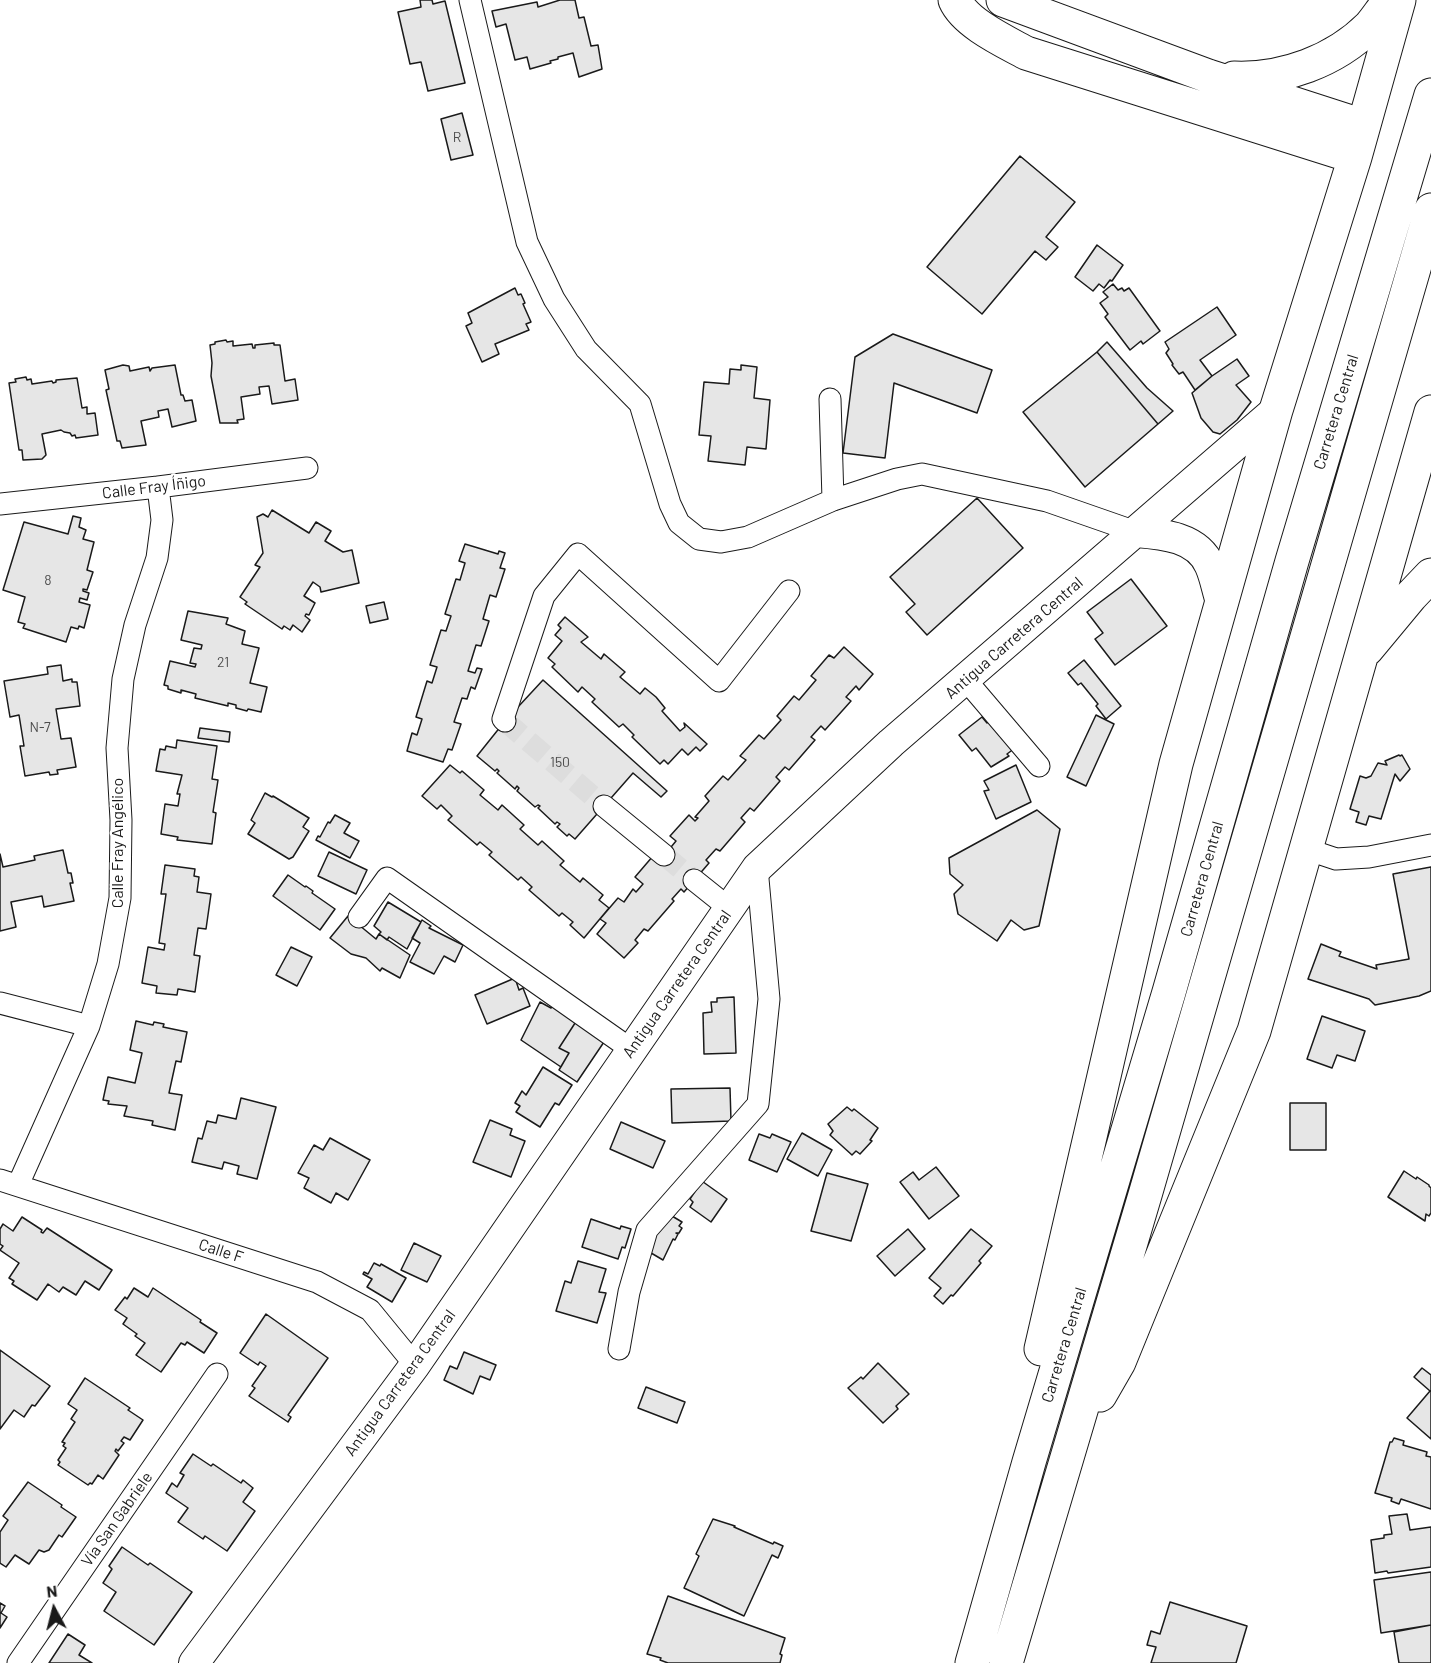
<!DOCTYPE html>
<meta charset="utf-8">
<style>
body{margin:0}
#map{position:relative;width:1431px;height:1663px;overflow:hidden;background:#fff;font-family:Barlow,sans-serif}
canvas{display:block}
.north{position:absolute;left:24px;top:1579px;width:60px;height:60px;-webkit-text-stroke:4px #fff;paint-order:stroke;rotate:353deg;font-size:16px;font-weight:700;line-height:24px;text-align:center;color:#1a1a1a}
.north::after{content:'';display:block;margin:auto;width:21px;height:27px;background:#1a1a1a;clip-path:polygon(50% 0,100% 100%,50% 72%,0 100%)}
</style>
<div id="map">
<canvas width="1431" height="1663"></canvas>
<div class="north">N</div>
</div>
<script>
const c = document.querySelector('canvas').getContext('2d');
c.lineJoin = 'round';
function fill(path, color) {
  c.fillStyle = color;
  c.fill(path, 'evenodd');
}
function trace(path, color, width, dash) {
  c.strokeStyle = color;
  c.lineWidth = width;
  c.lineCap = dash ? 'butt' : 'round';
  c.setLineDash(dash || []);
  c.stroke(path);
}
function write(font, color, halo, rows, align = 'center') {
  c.font = font + ' Barlow,sans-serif';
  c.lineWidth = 4.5;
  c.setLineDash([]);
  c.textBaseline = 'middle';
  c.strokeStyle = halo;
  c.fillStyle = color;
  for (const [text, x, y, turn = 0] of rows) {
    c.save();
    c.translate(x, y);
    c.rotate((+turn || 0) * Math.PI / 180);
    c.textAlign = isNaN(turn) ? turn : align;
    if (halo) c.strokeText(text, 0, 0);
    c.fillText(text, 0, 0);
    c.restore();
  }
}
const building = new Path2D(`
 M420,0H432L433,4L445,1L465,83L428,91L421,62L410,64L398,12L421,7Z
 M560,0H575L579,18L584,17L591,46L598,45L602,69L579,77L573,53L558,57V59L550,61L551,63L530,69L527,57L515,60L506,24L496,27L492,11L537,2L538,7Z
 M462,113L473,155L451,160L441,119Z
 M1020,156L1075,202L1046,237L1058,247L1046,260L1035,251L982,314L927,267Z
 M1097,245L1123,265L1112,281L1110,280L1104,288L1099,284L1093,291L1075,277Z
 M1113,284L1118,290L1122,288L1124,291L1129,288L1160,331L1143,344L1141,341L1130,350L1105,317L1108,314L1100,303L1108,297L1103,292Z
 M515,288L518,295L521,294L525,303L523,304L531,322L526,324L529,330L495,344L499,354L482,362L466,326L472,323L468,313Z
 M1217,307L1236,335L1200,360L1212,376L1195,390L1183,372L1179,374L1172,365L1173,364L1166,353L1169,349L1165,342Z
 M893,334L992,370L977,413L894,383L885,458L843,453L855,357Z
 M226,340L227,342L233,341V346L252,344L253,348H255V345L274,343V345H280L285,381L295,379L298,400L272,404L269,386L259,387L260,394L241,397L244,419L237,420L238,423H220L211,376L212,363L210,345L215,344V342Z
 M1107,342L1147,388L1173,411L1158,424L1097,352Z
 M1097,352L1158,424L1085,487L1023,412Z
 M1237,359L1249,376L1236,385L1251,402L1237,420L1220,434L1213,432L1201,418L1192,393L1212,376Z
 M123,365L129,366L130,371L149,367L150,371L152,368L175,365L181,395H183L185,401L192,400L196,421L172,427L168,409L158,411L159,417L141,421L146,445L122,448L120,441H117L106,390L109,389L105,370Z
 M741,365L757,367L754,398L770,400L766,449L747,447L745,465L708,461L711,436L699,435L704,382L729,384L730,369L741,370Z
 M26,377L27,380L31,379L32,384L52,381L53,383L56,382V380L77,378L82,408L87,407V414L95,413L98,435L76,438L75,435L72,436L70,433L64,432L61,430L42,434L46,455L42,459L23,460L22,450H19L9,383L16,382L15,379Z
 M977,498L1023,548L927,635L906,612L915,604L890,577Z
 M272,510L309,533L316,522L331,531L325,541L343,552L352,550L359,583L321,592L320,587L313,582L304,596L315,603L309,615L306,614L305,616L310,620L302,632L293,625L290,630L284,626L282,629L245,604L247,602L240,597L260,567L255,565L263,553L257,517L263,514L268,517Z
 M73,516L81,518L79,527L86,530L83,539L94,542L87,570L93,572L87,590L83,589V591L89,593L87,600L80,598L79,602L90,605L84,628L79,626L78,629L71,627L66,642L23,628L25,624L18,622L25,597L3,590L24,522L68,534Z
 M465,544L498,554L499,551L505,553L500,568L505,569L496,597L490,595L483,619L489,621L481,646L476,645L468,671L475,673L477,668L482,669L475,689L471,687L467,699L462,698L454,722L461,724L452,750L448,749L443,762L407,751L412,733L417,735L422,719L416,717L427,681L432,683L437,667L430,665L441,630L446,631L451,616L445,614L456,579L460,580L465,563L459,561Z
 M1131,579L1167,626L1115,665L1095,639L1103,633L1087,612Z
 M384,602L388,619L370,623L366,606Z
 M188,611L228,618L226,624L245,631L242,644L259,648L250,683L267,687L261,712L248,709L247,711L236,708V705L228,703V706L195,698L196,694L181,690V693L168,689V686L164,685L170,661L195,667L196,664L190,663L194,648L201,649L202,645L181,640Z
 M565,617L588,637L581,642L601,659L604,654L625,672L620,677L640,694L645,688L656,697L665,708L662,711L680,731L685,727L684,723L707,744L700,751L696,747L688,755L682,749L668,764L664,760L660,764L632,737L634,735L623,724L619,727L592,702L595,699L582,687L578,692L552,667L555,664L548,658L562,641L555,635L561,628L558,625Z
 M844,647L873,674L859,690L856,686L846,697L851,701L825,730L821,726L811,737L815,740L789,770L785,767L776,777L780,781L754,811L750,808L741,818L745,822L720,851L716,849L706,860L709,863L684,892L681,889L672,899L674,901L648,931L644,929L635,940L638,943L624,958L597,934L606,923L600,919L618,898L624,902L633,889L636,892L643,884L635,877L653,856L662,858L676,841L670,836L689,815L695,821L698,818L695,817L709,801L705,796L723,776L728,780L746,760L740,756L759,735L764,739L781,720L777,716L794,696L799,700L816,680L811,676L829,655L834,658Z
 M1084,660L1121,706L1106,719L1096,706L1098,704L1081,683L1078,685L1068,673Z
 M61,665L63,681L72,679V682H77L80,706L56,709L61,739L71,738L76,767L57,770L58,774L50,775L49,772L25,776L20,746H24L19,715L10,717L4,681L48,674L47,667Z
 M543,680L667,791L661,797L633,773L575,839L569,834L567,836L557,827L560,824L557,822L555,824L538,808L540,806L538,805L535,807L517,791L519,788L517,786L515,789L497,773L499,771L497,769L495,771L477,756L505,721Z
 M1096,715L1114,724L1086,786L1067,777Z
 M982,717L987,723L992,719L1015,748L1007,754L1009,756L991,767L976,748L972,751L959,735Z
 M200,728L230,732L229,742L198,738Z
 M177,740L217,746L212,779L218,780L213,812L216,813L212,844L177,840L178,837L161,834L165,804L178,806L180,794H177L182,775L156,771L160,749L165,750L166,746L176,748Z
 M1399,755L1400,756L1402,755L1410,769L1400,781L1395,774L1381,819L1369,816L1366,825L1356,822L1359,812L1350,809L1360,776L1366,778L1371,776L1378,763L1387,765L1385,761Z
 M450,765L460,773L462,771L484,790L480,795L498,810L502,805L524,825L520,829L538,845L542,841L564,861L560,865L580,882L583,878L603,895L599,900L609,908L584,938L570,925L573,922L562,913L559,916L529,890L532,887L521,877L518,880L489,855L492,852L480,842L477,845L448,820L452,816L441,805L437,809L422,796Z
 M1016,765L1031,802L996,819L984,791L989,790L984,781Z
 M265,793L272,797L273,796L309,818L303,827L309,831L293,857L289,859L248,834L255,823L251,820Z
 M1037,810L1060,829L1039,926L1024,930L1011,920L997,941L958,914L954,894L963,885L950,874L949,858Z
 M335,815L350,823L344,833L359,841L350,858L316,840L318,836L320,837L328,822L330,823Z
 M63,850L68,873H71L73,883H70L74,901L44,907L42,896L11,902L16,927L0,931V854L3,867L35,860L34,856Z
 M329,852L367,870L356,894L318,876Z
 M165,865L195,869L194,876L199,877L197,892L211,894L206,929L198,928L194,955L200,956L195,992L178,989L177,995L156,993L157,986L142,983L148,947L164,950L165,944L159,943L166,894H161Z
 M1431,867V991L1419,996L1375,1005L1369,999L1308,979L1321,944L1341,952L1339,956L1377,969L1376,965L1409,959L1393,874Z
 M288,875L305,887L306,886L313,891L312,893L335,909L320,930L273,896Z
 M388,902L421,922L407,949L389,937L387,940L379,934L381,932L374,926Z
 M348,916L376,939L379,934L410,955L400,978L382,968L380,971L366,958L351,954L330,938Z
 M422,920L431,926L429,928L463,945L455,962L444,956L434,974L410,962L420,943L412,938Z
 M291,947L312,957L297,986L276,975Z
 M515,978L519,990L523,988L530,1006L487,1024L475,995Z
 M734,997L736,1053L704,1054L703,1013L712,1012L711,1002H717V998Z
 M540,1002L551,1008L553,1005L577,1020L559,1048L569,1053L561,1067L521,1040Z
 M1322,1016L1365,1031L1355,1061L1337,1055L1332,1068L1307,1059Z
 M577,1020L606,1039L577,1082L559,1070L569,1053L559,1048Z
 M136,1021L153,1025L154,1022L164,1024L163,1027L187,1032L181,1062L176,1061L169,1093L182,1095L175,1130L152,1125L153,1121L124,1116L127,1106L108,1104L109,1101L103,1100L108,1077L135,1083L142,1053L130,1050Z
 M543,1067L572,1085L559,1105L555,1103L540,1127L516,1112L520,1106L515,1103L522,1091L526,1095Z
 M730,1088L731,1121L672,1123L671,1089Z
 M241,1098L276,1107L257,1179L237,1174L239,1166L224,1162L222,1169L192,1162L198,1138L202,1139L207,1121L216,1123L218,1115L236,1119Z
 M1290,1103H1326V1150H1290Z
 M847,1107L852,1111L854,1109L878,1128L870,1140L872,1141L860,1154L856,1151L852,1155L830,1135L833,1131L828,1124Z
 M490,1120L512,1129L510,1135L525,1141L511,1177L473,1162Z
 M621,1122L665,1141L653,1168L610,1149Z
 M802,1133L832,1150L818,1176L787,1159Z
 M759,1134L770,1138L772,1134L791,1142L777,1172L749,1160Z
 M330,1138L370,1160L348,1200L336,1193L331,1203L304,1188L309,1178L298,1173L314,1145L323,1150Z
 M936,1167L959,1196L929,1219L900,1182L913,1172L919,1180Z
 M1404,1171L1416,1179L1417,1177L1429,1185V1186L1431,1188V1213L1429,1216L1426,1214L1425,1221L1388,1197Z
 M827,1173L868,1184L851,1241L811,1231Z
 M699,1179L727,1199L711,1222L690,1207L693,1202L690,1199L696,1190L692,1188Z
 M667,1213L682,1222L679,1226L682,1228L679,1233H676L678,1234L675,1240L673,1239L663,1260L646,1250Z
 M22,1217L42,1230L41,1232L43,1233L47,1228L112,1270L99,1290L85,1281L76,1295L63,1287L59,1292L48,1284L37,1300L12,1284L14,1281L9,1278L19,1263L0,1250L3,1246L0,1244V1229L3,1224L13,1231Z
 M591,1219L620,1229L621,1226L631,1229L625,1248L622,1247L618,1259L582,1247Z
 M908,1229L925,1249L895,1276L877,1256Z
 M971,1229L992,1246L979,1261L981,1263L953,1296L951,1295L943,1304L934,1296L941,1288L929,1278Z
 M414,1243L441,1256L427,1282L401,1270Z
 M578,1261L606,1269L599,1292L606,1293L597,1323L556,1311L565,1281L571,1283Z
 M374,1263L380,1266L381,1264L406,1278L392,1302L367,1287L372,1279L363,1274L364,1272L368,1274Z
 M134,1288L148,1297L153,1288L201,1320L200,1322L217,1333L204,1353L187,1342L185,1345L181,1343L161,1372L136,1355L145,1343L135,1336L137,1334L123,1324L127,1318L115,1310L125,1297L127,1299Z
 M266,1314L328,1358L288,1415L291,1417L288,1422L249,1396L255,1388L252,1386L266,1366L260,1362L258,1365L240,1353Z
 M0,1350L50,1386L35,1406L32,1405L24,1417L14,1410L0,1429Z
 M464,1352L496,1365L490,1380L480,1376L473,1394L444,1380L450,1366L457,1369Z
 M878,1363L909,1394L896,1406L898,1409L883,1423L848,1388L861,1377L863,1379Z
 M1422,1368L1431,1375V1439L1407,1418L1430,1391L1414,1377Z
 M85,1378L130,1408L128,1410L143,1420L130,1440L124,1437L121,1441L124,1443L118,1451L116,1449L115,1451L119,1455L103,1479L98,1475L92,1484L90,1483L88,1485L58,1465L60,1462L58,1460L66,1448L63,1446L65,1443L62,1442L75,1422L71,1419L77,1410L68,1404Z
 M646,1387L685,1402L677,1423L638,1408Z
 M1394,1438L1404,1441L1403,1445L1427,1452L1426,1456L1431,1457V1509L1401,1499L1399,1504L1391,1501L1392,1498L1375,1493L1390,1442H1392Z
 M193,1454L211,1466L213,1464L241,1483L243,1480L253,1488L243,1502L255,1511L227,1551L205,1536L203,1539L178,1522L188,1508L166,1493L172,1483L177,1487L184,1475L180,1473Z
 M28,1482L62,1505L61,1507L76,1517L62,1537L59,1535L49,1550L44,1552L39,1550L29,1564L15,1555L6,1567L0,1563V1532L8,1520L3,1516Z
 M1407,1514L1410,1530L1431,1527V1567L1388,1573L1387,1571L1375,1573L1371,1540L1384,1538V1535L1392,1534L1389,1516Z
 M713,1519L735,1526L734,1527L773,1544L774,1542L783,1546L778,1558L772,1555L744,1616L684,1588L699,1556L696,1554Z
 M122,1547L148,1565L150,1563L192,1592L154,1645L104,1611L116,1592L103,1583L112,1569L109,1566Z
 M1431,1572V1625L1381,1633L1374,1580Z
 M668,1596L785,1638L780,1654L782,1655L780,1663H668L660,1660L661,1658L647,1654Z
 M1170,1602L1247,1626L1236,1663H1151L1156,1647L1147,1645L1151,1631L1160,1634Z
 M0,1603L5,1606L1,1613L7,1617L0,1628Z
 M1431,1625V1663H1399L1394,1632Z
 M68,1634L85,1645L79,1655L92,1663H49Z`);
fill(building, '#e6e6e6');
trace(building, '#1a1a1a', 1.5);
trace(new Path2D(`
 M505,721L604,806
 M664,855L694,880`), '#ddd', 21, [21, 10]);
const street = new Path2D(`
 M470,0L527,242L554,299L586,349L640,404L670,504L679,523L699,539L721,542L748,537L833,500L897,479L922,474L1047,501L1136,532
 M830,399L833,500
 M0,504L158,487L307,468
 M965,679L1039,766
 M505,721L503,719L544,596L578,554L719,681L789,591
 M604,806L664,855
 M1306,849L1336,859L1369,857L1431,845
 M694,880L729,908
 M359,917L387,878L632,1050
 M0,1003L89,1026
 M0,1180L317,1282L370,1310L415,1365
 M18,1185L89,1026L108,964L120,898L121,820L117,748L123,679L135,625L157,558L162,520L158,487
 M619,1349L629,1292L647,1230L758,1104L769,999L757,868
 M18,1663L217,1374`);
const secondary = new Path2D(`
 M1136,532C1163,534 1198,537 1210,566C1215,577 1217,590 1221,602
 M194,1663L415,1365L757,868L891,743L1276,410`);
const highway = new Path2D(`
 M955,0C965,23 1004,41 1026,53L1355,157
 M1003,0L1208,76L1363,126
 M1234,78C1283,80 1335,61 1370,26C1377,18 1383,8 1390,0
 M1367,649L1411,596L1431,575
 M1041,1349L1176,764L1276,410L1355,157L1399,0
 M1100,1395L1119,1362L1254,1031L1431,412
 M972,1663L1029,1462L1169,992L1292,561L1431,95
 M1006,1663L1145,1195L1431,210`);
trace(street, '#1a1a1a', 23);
trace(secondary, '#1a1a1a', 32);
trace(highway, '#1a1a1a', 35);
trace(street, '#fff', 21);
trace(secondary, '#fff', 30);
trace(highway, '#fff', 33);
write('14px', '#4d4d4d', null, [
 ["R",457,137],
 ["8",48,580],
 ["21",223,662],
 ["N-7",40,727],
 ["150",560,762]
]);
write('16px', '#1a1a1a', '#fff', [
 ["Carretera Central",1336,412,-73],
 ["Calle Fray Íñigo",154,487,-7],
 ["Antigua Carretera Central",1014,638,-41],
 ["Calle Fray Angélico",118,843,-90],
 ["Carretera Central",1202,879,-74],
 ["Antigua Carretera Central",677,984,-55],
 ["Calle F",221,1251,18],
 ["Carretera Central",1064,1345,-73],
 ["Antigua Carretera Central",400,1383,-54],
 ["Vía San Gabriele",117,1519,-55]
]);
</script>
